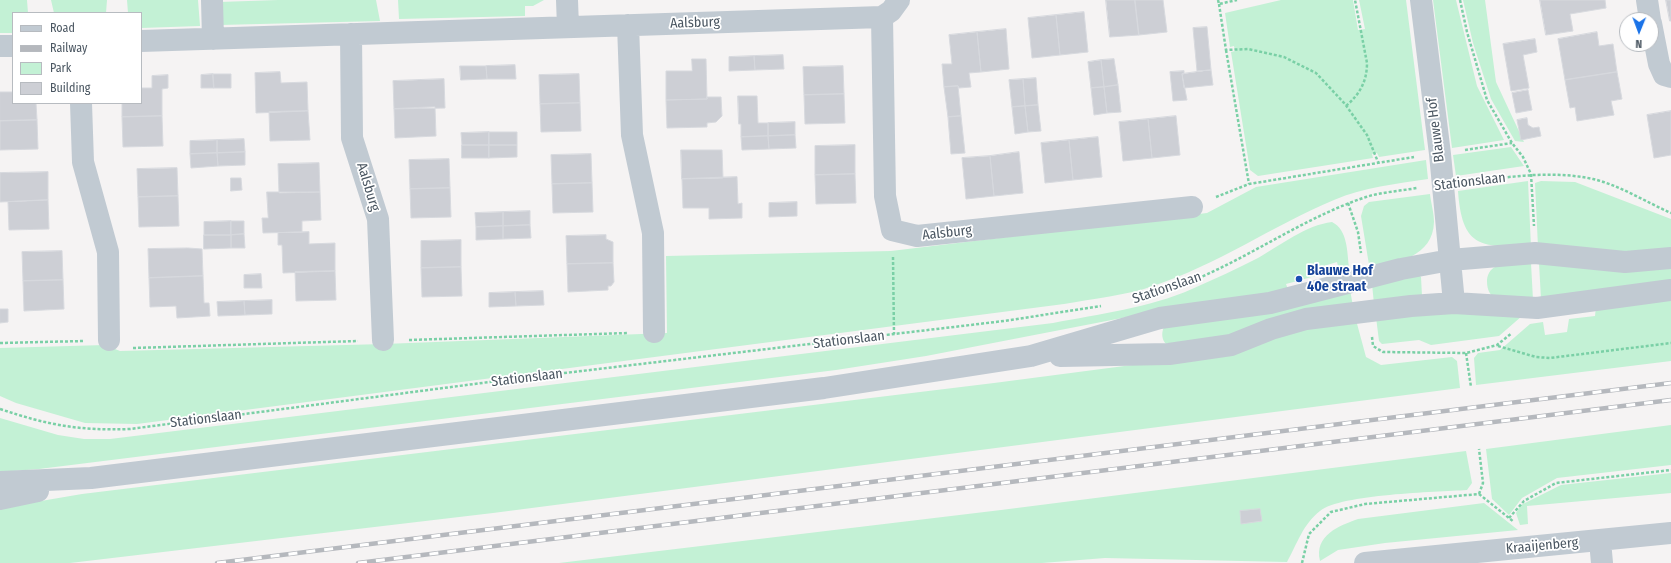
<!DOCTYPE html>
<style>
body{margin:0}
#map{position:relative;width:1671px;height:563px;overflow:hidden;background:#f5f3f3;font-family:"Fira Sans Condensed",sans-serif}
canvas{display:block}
.legend{position:absolute;left:12px;top:12px;width:130px;height:92px;box-sizing:border-box;background:#fff;border:1px solid #b7bbc0;margin:0;padding:5px 7px;list-style:none;font-size:12px;color:#4a5661}
.legend li{display:flex;align-items:center;gap:8px;height:20px}
.legend b{width:20px;border:1px solid #b7bbc0}
.north{position:absolute;left:1619px;top:12px;width:40px;height:40px;box-sizing:border-box;background:#fff;border:1px solid #b7bbc0;border-radius:50%;rotate:181deg;font-size:11px;font-weight:700;line-height:16px;text-align:center;color:#4a5661}
.north::after{content:'';display:block;margin:auto;width:14px;height:18px;background:#1a73e8;clip-path:polygon(50% 0,100% 100%,50% 72%,0 100%)}
</style>
<div id="map">
<canvas width="1671" height="563"></canvas>
<ul class="legend">
<li><b style="height:5px;background:#c1cad2"></b>Road</li>
<li><b style="height:5px;background:#b5b8bd"></b>Railway</li>
<li><b style="height:11px;background:#c3f1d5"></b>Park</li>
<li><b style="height:11px;background:#cdcfd5"></b>Building</li>
</ul>
<div class="north">N</div>
</div>
<script>
const c = document.querySelector('canvas').getContext('2d');
c.lineJoin = 'round';
function fill(path, color) {
  c.fillStyle = color;
  c.fill(path, 'evenodd');
}
function trace(path, color, width, dash) {
  c.strokeStyle = color;
  c.lineWidth = width;
  c.lineCap = dash ? 'butt' : 'round';
  c.setLineDash(dash || []);
  c.stroke(path);
}
function write(font, color, halo, rows, align = 'center') {
  c.font = font + ' "Fira Sans Condensed",sans-serif';
  c.lineWidth = 3.5;
  c.setLineDash([]);
  c.textBaseline = 'middle';
  c.strokeStyle = halo;
  c.fillStyle = color;
  for (const [text, x, y, turn = 0] of rows) {
    c.save();
    c.translate(x, y);
    c.rotate((+turn || 0) * Math.PI / 180);
    c.textAlign = isNaN(turn) ? turn : align;
    if (halo) c.strokeText(text, 0, 0);
    c.fillText(text, 0, 0);
    c.restore();
  }
}
fill(new Path2D(`
 M0,0H27L28,13H13V33H0Z
 M51,0H107L106,13H54Z
 M127,0H198L200,26L141,28V13H128Z
 M278,0H376L380,21L220,25L219,2Z
 M398,0H544L533,6H525V16L399,19Z
 M1281,0H1353L1358,30L1365,29L1359,0H1406L1425,150L1379,157L1377,153L1372,154L1373,158L1258,176L1250,170L1231,52L1235,51L1234,46L1230,47L1225,13Z
 M1433,0H1456L1477,86L1504,140L1452,148Z
 M1463,0H1485L1496,82L1524,142L1515,141L1491,99L1473,43Z
 M1511,147L1524,166L1456,176L1453,155Z
 M1426,160L1428,179C1396,184 1364,187 1334,200C1272,226 1217,265 1153,286C1128,295 1092,299 1064,304L137,424L85,423L16,403L0,396V348L105,345L120,351L384,344L667,333L666,256L891,251L1207,213L1256,187Z
 M1528,181L1531,247C1481,247 1462,248 1458,191Z
 M1541,181L1575,182L1671,219V251L1638,253L1538,247L1535,183Z
 M1430,194C1431,203 1434,213 1434,222C1433,257 1397,262 1370,271L1361,216L1364,206L1369,202Z
 M1332,222C1348,230 1347,252 1349,267L1339,270L1337,262L1317,268L1319,275L1286,284L1289,292L1153,312L926,356L836,370L39,469L0,472V418L58,435L84,439H110L1053,323C1099,314 1149,308 1192,289C1214,279 1237,269 1258,258C1281,245 1306,225 1332,222Z
 M1531,263L1533,300L1493,297C1488,292 1487,287 1487,280C1489,259 1515,264 1531,263Z
 M1539,263L1671,266V283L1541,299Z
 M1417,273L1421,277L1422,296L1374,304L1372,284Z
 M1350,290L1353,306L1232,336L1166,344C1162,340 1161,333 1164,327Z
 M1671,298V361L1476,385L1474,358L1478,353L1500,350L1530,324L1543,322L1545,335L1567,332L1569,319L1595,316L1596,307Z
 M1443,309L1522,316L1499,336L1431,345L1419,340L1382,344L1379,341L1376,317Z
 M1356,320L1366,357L1381,365L1452,357L1457,361L1460,388L493,513L70,563H0V508L82,494L994,383L1155,362L1306,327Z
 M1671,425V465L1557,478L1522,498L1509,515L1492,499L1486,449Z
 M1466,451L1472,483L1467,490C1436,492 1341,494 1320,511C1303,524 1297,544 1287,562L1105,558L1042,563H559L1001,510Z
 M1671,473V493L1527,506L1528,524L1520,525L1516,513L1521,505L1561,485Z
 M1484,503L1518,530L1385,543L1338,550L1320,561C1314,535 1339,526 1358,519Z`), '#c3f1d5');
const building = new Path2D(`
 M1106,0H1135L1139,35L1110,37Z
 M1135,0H1163L1167,32L1139,35Z
 M1540,0H1605L1606,8L1570,14L1573,31L1546,35Z
 M1666,0H1671V21H1670Z
 M1084,12L1088,52L1060,55L1056,15Z
 M1056,15L1060,55L1032,58L1028,18Z
 M1207,27L1211,70L1197,71L1193,28Z
 M1006,29L1009,69L981,72L977,32Z
 M977,32L981,72L969,73L971,87L959,88L958,86L944,87L942,64H952L949,35Z
 M1597,32L1599,46L1613,44L1617,72L1565,80L1558,39Z
 M1535,39L1537,52L1523,55L1529,88L1511,91L1503,44Z
 M783,55L784,69L755,70L754,56Z
 M754,56L755,70L729,71V57Z
 M692,59H706L707,99L666,100V71H692Z
 M1114,59L1118,85L1104,87L1101,60Z
 M1101,60L1104,87L1091,88L1088,62Z
 M515,65L516,79H487L486,66Z
 M460,66H486L487,79L461,80Z
 M843,66L844,94L804,95L803,67Z
 M1211,70L1213,85L1184,88L1182,74Z
 M1184,71V74H1182L1187,100L1173,101L1170,72Z
 M280,72L281,83L307,82L308,111L256,113L255,73Z
 M1617,72L1622,99L1611,101L1614,115L1577,121L1575,107L1570,108L1565,80Z
 M213,74L214,88H201V75Z
 M213,74H231V88H214Z
 M579,74L580,103L540,104L539,75Z
 M168,75V88L162,89V116L122,117V103H141V88H152V76Z
 M1036,78L1038,105L1025,106L1023,79Z
 M444,79L445,108L394,109L393,81Z
 M1023,79L1025,106L1012,107L1009,80Z
 M1118,85L1121,112L1107,113L1104,87Z
 M958,86L961,116L948,117L944,87Z
 M1104,87L1107,113L1094,115L1091,88Z
 M1528,90L1532,110L1516,113L1512,93Z
 M0,92H13V103H36L37,120L0,121Z
 M844,94L845,123L805,124L804,95Z
 M738,96H757L758,123H768V136L741,137V124H739Z
 M707,97H721L722,116L716,122L707,123V127L667,128L666,100L707,99Z
 M580,103L581,131L541,132L540,104Z
 M1038,105L1041,131L1028,132L1025,106Z
 M1025,106L1028,132L1015,134L1012,107Z
 M435,107L436,136L395,138L394,109Z
 M308,111L310,140L270,141L269,112Z
 M1671,111V155L1654,158L1647,115Z
 M162,116L163,146L123,147L122,117Z
 M961,116L965,153L951,154L948,117Z
 M1176,116L1180,155L1152,158L1148,119Z
 M1527,118L1528,125L1533,128L1539,127L1541,136L1521,140L1517,120Z
 M1148,119L1152,158L1123,161L1119,122Z
 M37,120L38,149L0,150V121Z
 M795,122V135L768,136V123Z
 M489,132H517V145H489Z
 M489,132V145H462L461,133Z
 M795,135L796,148L769,149L768,136Z
 M768,136L769,149L742,150L741,137Z
 M1098,137L1102,177L1073,180L1069,140Z
 M244,139L245,152L217,153V140Z
 M217,140V153L190,154V141Z
 M1069,140L1073,180L1045,183L1041,143Z
 M462,145H489V158H462Z
 M489,145H517V157L489,158Z
 M855,145V174L815,175V146Z
 M681,150H722L723,178L682,179Z
 M245,152V165L218,166L217,153Z
 M1019,152L1023,193L994,196L990,156Z
 M217,153L218,166L191,168L190,154Z
 M591,154L592,183L552,184L551,155Z
 M990,156L994,196L966,199L962,158Z
 M449,159L450,188L410,189L409,160Z
 M319,163L320,192L279,193L278,164Z
 M177,168L178,196L138,197L137,169Z
 M48,172V200L0,202V173Z
 M855,174L856,203L816,204L815,175Z
 M737,177L738,204L742,203V218L709,219V208H683L682,179Z
 M231,178H241L242,190L231,191Z
 M592,183L593,212L553,213L552,184Z
 M450,188L451,217L411,218L410,189Z
 M267,192H320L321,220L302,221V232L263,233L262,218H268Z
 M178,196L179,226L139,227L138,197Z
 M48,200L49,229L9,230L8,202Z
 M797,202V216L769,217V203Z
 M530,211V225L503,226V212Z
 M503,212V226L476,227L475,213Z
 M231,221H244V234L231,235Z
 M231,221V235H204V222Z
 M530,225L531,238L503,239V226Z
 M503,226V239L476,240V227Z
 M309,232V244L335,243V271L283,273L282,245H278V233Z
 M244,234L245,248H231V235Z
 M204,235H231V248L204,249Z
 M606,235V239L613,242V263L567,264L566,236Z
 M461,240V267L421,268V241Z
 M188,248L202,249L203,276L149,278L148,249Z
 M62,251L63,280L23,281L22,252Z
 M613,263L614,282L611,286H608V290L568,292L567,264Z
 M461,267L462,296L422,297L421,268Z
 M335,271L336,300L296,301L295,272Z
 M261,274L262,288H244V275Z
 M203,276L204,303H209L210,316L177,318L176,306L150,307L149,278Z
 M63,280L64,309L24,311L23,281Z
 M543,291L544,305L516,306L515,292Z
 M515,292L516,306L489,307V293Z
 M272,300V314L245,315L244,301Z
 M244,301L245,315L218,316L217,302Z
 M0,309H8V322L0,323Z
 M1260,509L1262,521L1241,524L1240,511Z`);
fill(building, '#cdcfd5');
trace(building, '#d7d9de', 1);
trace(new Path2D(`
 M1218,0L1219,4L1237,0
 M1460,0L1467,32L1487,100L1512,143L1523,157L1531,174L1534,226
 M1219,4L1226,50L1248,49L1284,57L1316,73L1345,104L1367,135L1378,162
 M1226,50L1249,184
 M1346,106C1360,94 1367,81 1367,63L1355,0
 M1465,150L1512,143
 M1468,182C1509,177 1551,170 1593,179C1619,185 1646,202 1671,213
 M1216,197L1249,184L1414,157
 M1348,203L1358,232L1361,253
 M893,257L894,334
 M1170,289C1239,266 1297,220 1366,197C1382,192 1400,191 1417,188
 M1372,337L1373,346L1383,352L1466,353L1497,345L1512,333
 M409,340L628,333
 M0,343L84,341
 M1498,346L1536,357L1550,358L1671,343
 M133,348L358,341
 M1466,353L1471,387
 M0,409C48,425 79,431 130,429L497,381L1004,321L1101,306
 M1479,494L1514,522
 M1479,494L1483,483L1479,449
 M1509,518L1524,501L1556,483L1671,470
 M1302,563L1309,534L1331,512L1365,504L1479,494`), '#7ad0a6', 2.5, [3, 2]);
trace(new Path2D(`
 M212,0L213,39
 M567,0L568,27
 M1421,0L1440,154L1454,303
 M1647,0L1650,20
 M882,17L885,196L892,230L917,236L1192,207
 M1651,23L1659,64L1664,75L1671,77
 M628,25L632,135L653,233L654,332
 M351,34L352,138L378,219L383,340
 M141,41L882,17L891,11L899,0
 M0,46H13
 M81,103L83,162L108,252L109,340
 M1060,356L1169,354L1231,345L1271,329L1306,319L1411,306L1454,303L1537,308L1671,290
 M0,482L91,478L824,388L1031,356L1160,318L1270,303L1401,269L1450,260L1535,253L1625,262L1671,258
 M0,499L38,491
 M1600,541L1602,563
 M1365,563L1671,533`), '#c1cad2', 22);
const rail = new Path2D(`
 M217,563L1671,383
 M358,563L1671,400`);
trace(rail, '#b5b8bd', 4.5);
trace(rail, '#fff', 3, [9]);
for (const [x, y, r, color] of [
 [1299,279,4,"#1a4fb4"]
]) {
  const dot = new Path2D();
  dot.arc(x, y, r, 0, 2 * Math.PI);
  c.fillStyle = color;
  c.fill(dot);
  trace(dot, '#fff', 1.5);
}
write('14px', '#4a5661', '#fff', [
 ["Aalsburg",695,23,-2],
 ["Blauwe Hof",1436,130,-97],
 ["Stationslaan",1470,182,-7],
 ["Aalsburg",368,187,73],
 ["Aalsburg",947,233,-6],
 ["Stationslaan",1167,288,-19],
 ["Stationslaan",849,340,-7],
 ["Stationslaan",527,378,-7],
 ["Stationslaan",206,419,-7],
 ["Kraaijenberg",1542,546,-5]
]);
write('bold 14px', '#164399', '#fff', [
 ["Blauwe Hof",1307,271],
 ["40e straat",1307,287]
], 'left');
</script>
